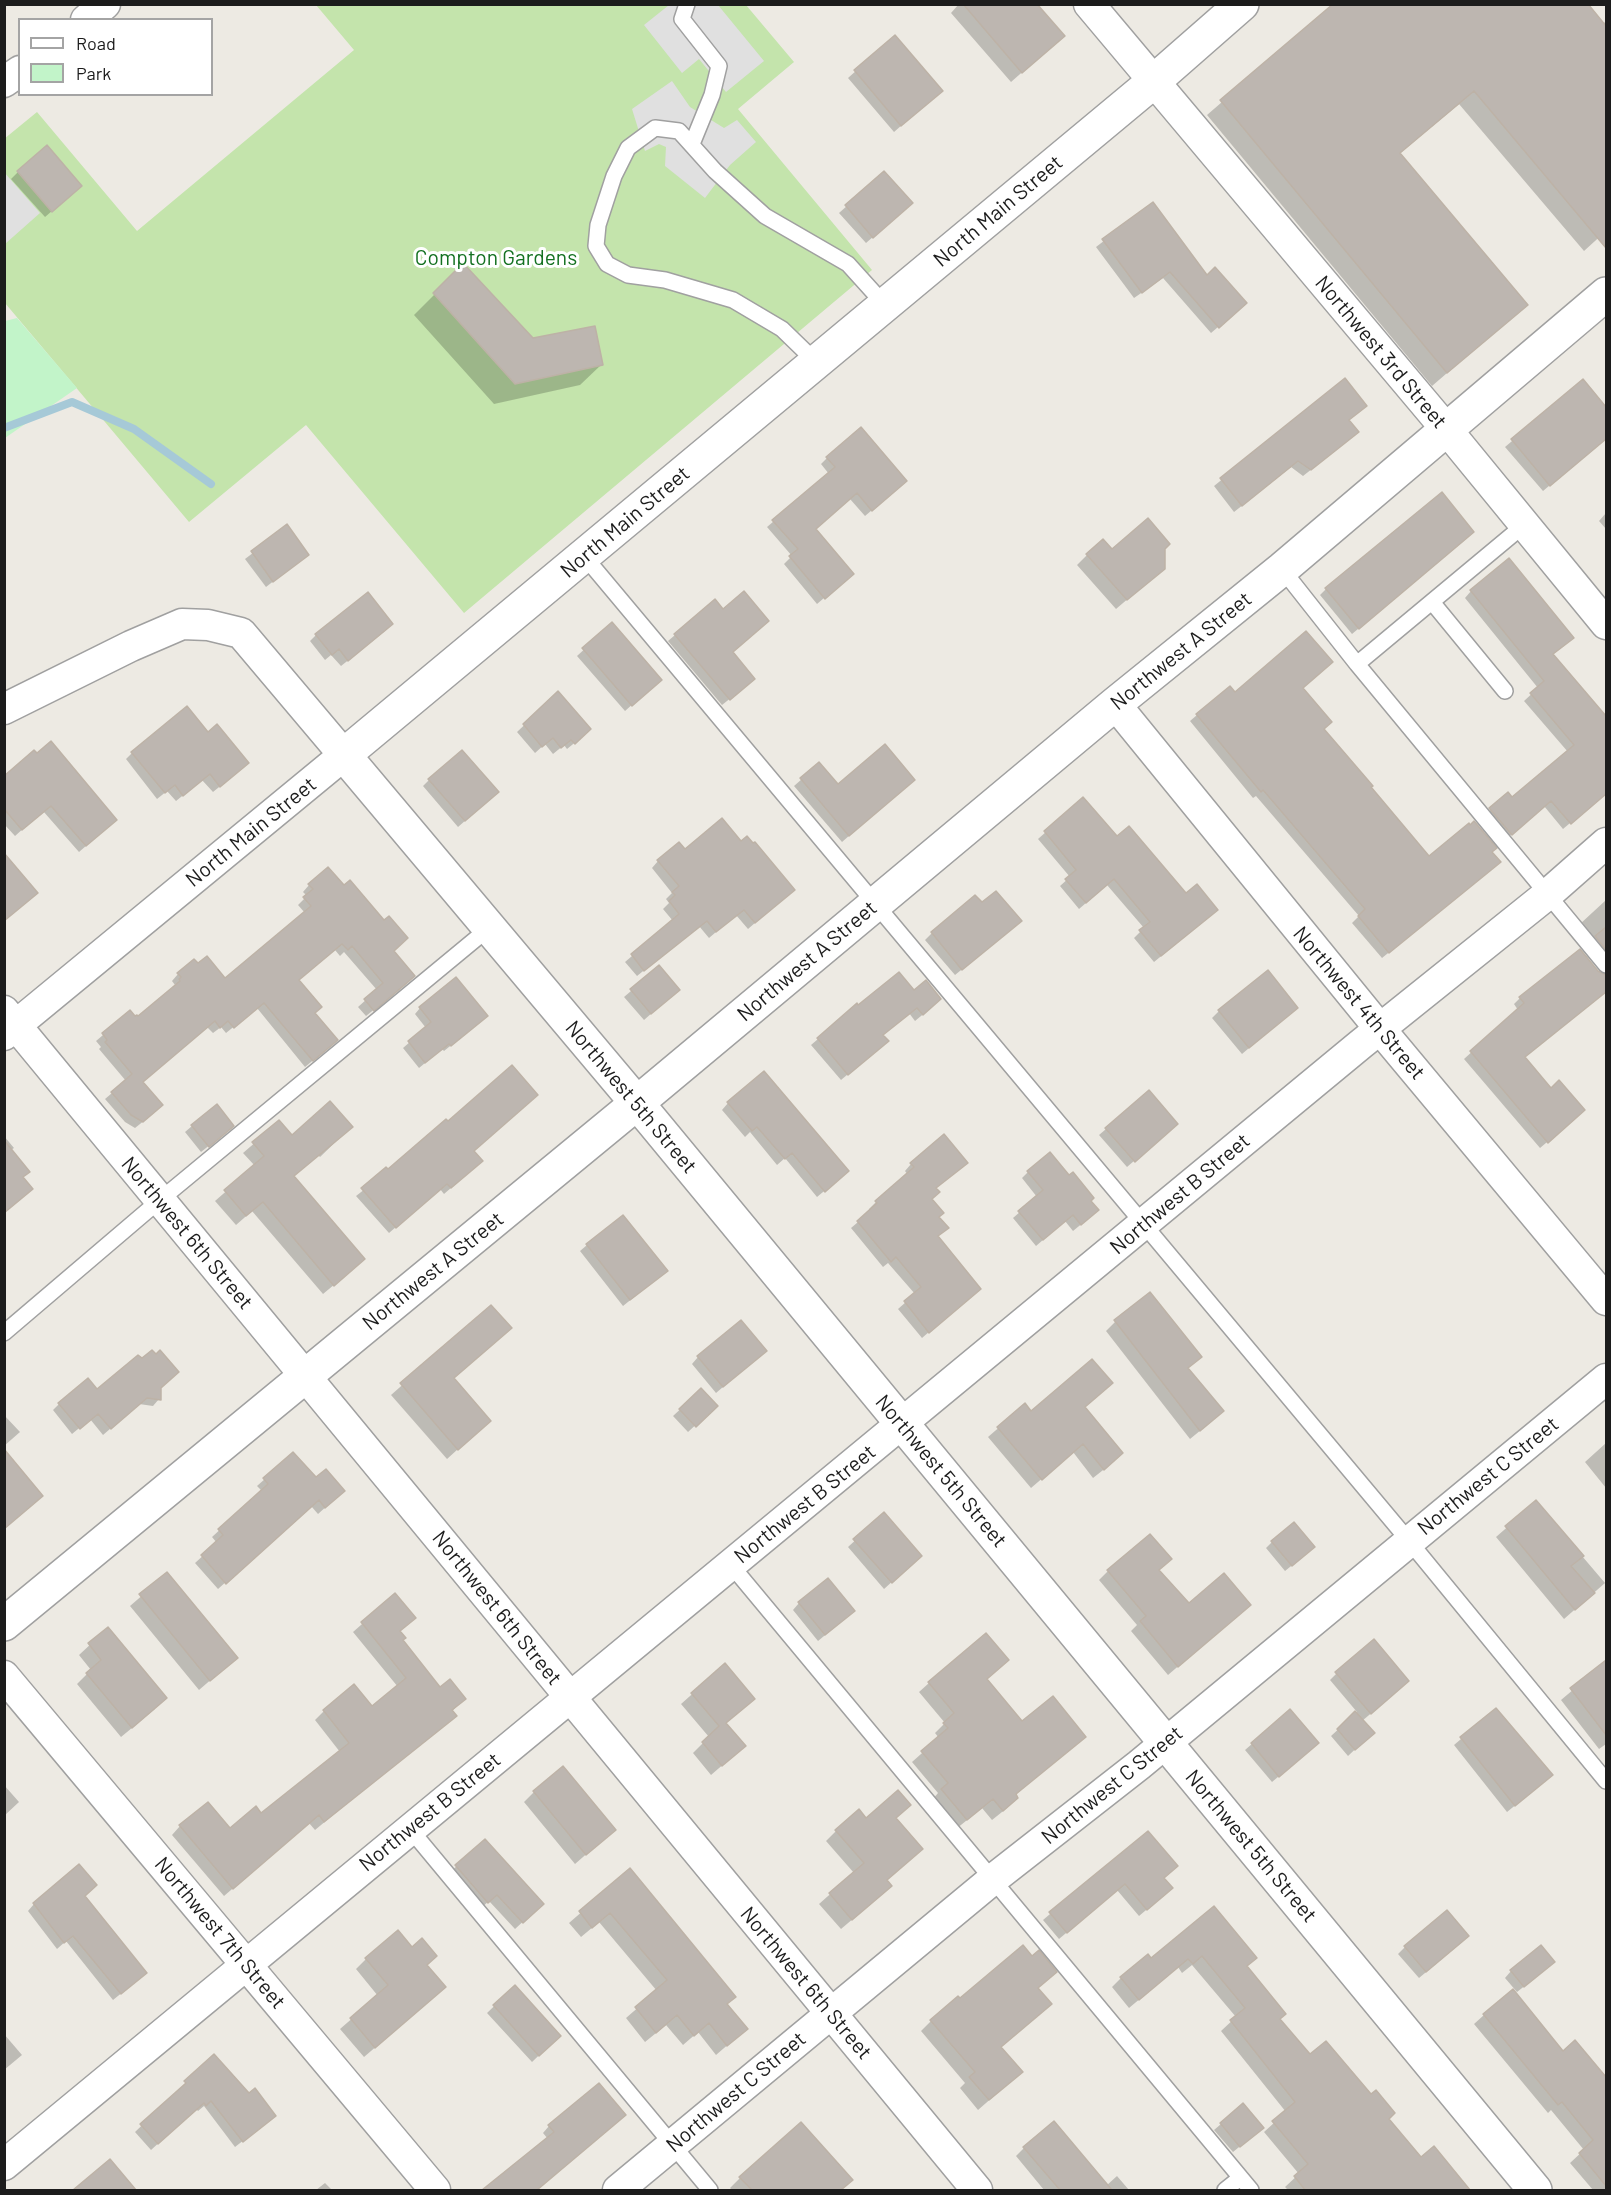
<!DOCTYPE html>
<style>
body{margin:0}
#map{position:relative;width:1611px;height:2195px;overflow:hidden;background:#edeae3;font-family:Barlow,sans-serif}
canvas{display:block}
.frame{position:absolute;inset:0;border:6px solid #1c1c1c;pointer-events:none}
.legend{position:absolute;left:18px;top:18px;width:195px;height:78px;box-sizing:border-box;background:#fff;border:2px solid #a4a4a4;margin:0;padding:8px 10px;list-style:none;font-size:18px;color:#1c1c1c}
.legend li{display:flex;align-items:center;gap:12px;height:30px}
.legend b{width:30px;border:2px solid #a4a4a4}
</style>
<div id="map">
<canvas width="1611" height="2195"></canvas>
<div class="frame"></div>
<ul class="legend">
<li><b style="height:8px;background:#fff"></b>Road</li>
<li><b style="height:16px;background:#c2f4c9"></b>Park</li>
</ul>
</div>
<script>
const c = document.querySelector('canvas').getContext('2d');
c.lineJoin = 'round';
function fill(path, color) {
  c.fillStyle = color;
  c.fill(path, 'evenodd');
}
function trace(path, color, width, dash) {
  c.strokeStyle = color;
  c.lineWidth = width;
  c.lineCap = dash ? 'butt' : 'round';
  c.setLineDash(dash || []);
  c.stroke(path);
}
function write(font, color, halo, rows, align = 'center') {
  c.font = font + ' Barlow,sans-serif';
  c.lineWidth = 6;
  c.setLineDash([]);
  c.textBaseline = 'middle';
  c.strokeStyle = halo;
  c.fillStyle = color;
  for (const [text, x, y, turn = 0] of rows) {
    c.save();
    c.translate(x, y);
    c.rotate((+turn || 0) * Math.PI / 180);
    c.textAlign = isNaN(turn) ? turn : align;
    if (halo) c.strokeText(text, 0, 0);
    c.fillText(text, 0, 0);
    c.restore();
  }
}
fill(new Path2D(`
 M316,5H746L794,62L738,109L872,270L464,613L306,425L189,522L5,303L4,139L37,112L137,231L354,50Z`), '#c4e4ac');
fill(new Path2D(`
 M17,318L77,388L5,438V321Z`), '#c2f4c9');
fill(new Path2D(`
 M669,5H718L764,61L726,92L699,59L682,73L644,25Z
 M672,81L690,107L724,128L737,120L756,142L730,165L705,198L665,166L666,147L659,144L645,151L632,109Z
 M4,172L40,213L5,244H4Z`), '#e0e0e0');
fill(new Path2D(`
 M959,4H1035L1052,46L1011,82L951,13Z
 M1335,4L1603,24L1606,21V231L1584,251L1459,104L1399,154L1526,305L1432,386L1207,115Z
 M894,37L934,97L894,132L848,78Z
 M18,172L74,192L45,217L11,179Z
 M884,173L904,210L866,243L839,213Z
 M1152,204L1207,277L1238,310L1211,333L1163,278L1134,298L1096,247Z
 M463,266L533,340L601,365L580,385L494,404L414,315Z
 M1345,380L1350,439L1303,476L1291,467L1234,512L1214,486Z
 M1583,381L1606,409V438L1543,491L1505,447Z
 M827,458L898,488L865,516L850,499L814,530L845,580L817,604L784,564L792,556L767,527L829,474L821,464Z
 M1606,513V529L1599,521Z
 M287,527L307,555L266,587L245,559Z
 M1466,539L1352,634L1320,595L1326,589Z
 M1163,549L1164,568L1116,609L1077,565L1087,555L1112,551Z
 M1471,591L1565,645L1552,655L1606,717V783L1597,791L1595,802L1563,829L1544,806L1504,841L1484,816L1508,794L1512,799L1568,752L1524,701L1538,688L1465,598Z
 M723,611L731,652L747,685L722,705L668,641L675,635Z
 M612,624L653,686L625,711L577,656Z
 M385,631L341,666L331,655L325,660L310,641L316,635Z
 M1301,688L1322,730L1429,858L1491,852L1492,869L1382,958L1352,923L1359,916L1256,796L1253,798L1190,721L1197,715L1235,694Z
 M558,693L583,736L567,749L564,745L553,754L545,744L535,753L517,732Z
 M132,753L240,770L213,792L202,780L176,801L167,791L157,799L126,759Z
 M819,764L838,786H906L842,842L794,786Z
 M4,778L109,826L79,852L43,811L15,836L4,824Z
 M429,780L490,799L458,827L423,786Z
 M1083,799L1116,838L1209,917L1154,962L1134,938L1144,928L1107,885L1079,909L1060,886L1070,877L1038,839Z
 M740,843L793,890L748,929L736,915L709,938L699,926L637,976L625,962L673,921L663,909L669,903L666,899L672,893L652,868L658,861L684,851Z
 M309,885L392,951L407,983L366,1016L358,1007L377,990L344,952L340,956L335,950L298,980L329,1047L305,1067L257,1008L226,1033L221,1027L213,1033L207,1027L142,1082L155,1112L135,1128L125,1122L105,1099L126,1081L99,1049L101,1047L96,1041L130,1012L138,1019L174,988L173,987L175,985L172,981L178,974L225,980L305,913L298,905L307,896L303,892Z
 M1606,900V965L1580,924Z
 M981,905L1013,928L955,975L925,940L932,933Z
 M659,967L678,990L644,1020L624,997Z
 M1598,973L1606,976V992L1523,1058L1577,1117L1540,1148L1464,1059L1518,1010L1514,1004L1520,998Z
 M914,992L933,1006L915,1021L909,1013L882,1035L880,1047L841,1080L811,1045L818,1039Z
 M420,1008L480,1022L444,1051L442,1049L419,1068L403,1048L426,1028L415,1014Z
 M1296,1008L1242,1054L1212,1018L1219,1011Z
 M728,1103L841,1177L817,1197L785,1158L777,1165L750,1132L745,1137L722,1110Z
 M279,1122L292,1137L351,1127L320,1157L318,1155L293,1177L353,1269L323,1294L252,1211L236,1225L215,1201L255,1166L243,1153Z
 M192,1126L226,1132L201,1152L185,1132Z
 M1106,1129L1170,1130L1127,1167L1099,1135Z
 M4,1136L14,1148L11,1150L28,1172L22,1178L31,1189L4,1213Z
 M944,1137L959,1169L935,1189L930,1200L937,1217V1237L979,1289L922,1338L898,1309L915,1294L888,1263L883,1267L851,1228L871,1211L869,1209L876,1202L908,1175L905,1171L911,1164Z
 M472,1151L474,1168L444,1194L440,1189L389,1233L356,1196L388,1171Z
 M1028,1172L1089,1201L1090,1217L1073,1231L1065,1221L1036,1246L1013,1218L1037,1197L1022,1178Z
 M587,1245L659,1277L623,1306L580,1251Z
 M491,1307L453,1379L478,1431L447,1459L391,1395Z
 M1115,1322L1200,1357L1187,1369L1212,1421L1190,1439L1106,1331Z
 M156,1356L159,1399L153,1406L139,1404L103,1435L90,1419L72,1434L53,1410L59,1404L97,1392L141,1360Z
 M698,1357H758L716,1393L692,1364Z
 M701,1390L716,1406L688,1432L673,1416Z
 M1025,1405L1031,1413L1084,1408L1112,1463L1093,1478L1073,1452L1031,1488L988,1437Z
 M4,1415L20,1432L4,1446Z
 M1606,1443V1488L1585,1462Z
 M293,1454L316,1479L337,1497L318,1514L311,1506L218,1589L195,1563L217,1543L212,1537L262,1491L257,1486Z
 M1536,1502L1605,1583L1564,1619L1496,1537Z
 M884,1514L914,1562L884,1589L848,1547Z
 M1272,1542L1306,1554L1285,1571L1266,1548Z
 M1158,1570L1189,1605L1239,1614L1168,1675L1131,1631L1137,1625L1099,1580L1108,1571Z
 M167,1574L236,1658L199,1690L130,1606Z
 M395,1595L401,1640L440,1689L464,1699L424,1740L315,1830L309,1823L224,1896L172,1835L180,1826L229,1830L261,1815L340,1752L315,1720L324,1711L372,1708L398,1687L353,1632Z
 M799,1603L847,1617L818,1641L793,1610Z
 M107,1629L155,1709L121,1737L77,1684L91,1670L79,1655Z
 M1606,1662V1744L1599,1749L1561,1700Z
 M725,1665L753,1699L725,1724L733,1756L711,1775L693,1753L709,1737L681,1704Z
 M1337,1673L1401,1688L1362,1721L1366,1739L1348,1756L1331,1736L1357,1712L1330,1680Z
 M929,1683L1022,1723L1074,1746L1015,1795L1007,1808L992,1820L982,1808L956,1829L932,1800L938,1793L912,1762L939,1738L935,1733L945,1723L919,1692Z
 M1495,1710L1544,1782L1507,1812L1454,1745Z
 M1290,1711L1310,1750L1272,1782L1245,1750Z
 M4,1785L19,1802L4,1816Z
 M534,1792L614,1830L575,1864L524,1802Z
 M895,1818L886,1881L880,1896L841,1929L819,1904L854,1873L826,1841L836,1831L866,1820Z
 M485,1841L542,1904L515,1929L489,1901L481,1908L449,1873Z
 M630,1870L746,2029L716,2055L698,2032L683,2045L666,2025L645,2042L626,2018L657,1991L599,1922L581,1937L569,1923Z
 M1162,1878L1164,1895L1139,1916L1117,1890L1059,1939L1043,1920L1084,1885Z
 M83,1896L139,1979L113,2000L66,1941L57,1949L28,1911L34,1904Z
 M1214,1908L1255,1958L1246,1967L1278,2019L1309,2057L1387,2119L1420,2159L1463,2184L1457,2190H1288L1285,2187L1299,2174L1264,2132L1286,2112L1221,2031L1236,2017L1192,1965L1182,1973L1178,1967L1129,2008L1112,1987L1121,1978L1151,1960Z
 M1461,1943L1419,1978L1398,1954L1405,1947Z
 M366,1959L426,1965L434,1997L364,2057L340,2029L378,1996L356,1969Z
 M1546,1969L1517,1992L1505,1978L1511,1971Z
 M1045,1982L1037,1989L1050,2004L1000,2047L1010,2082L978,2110L960,2088L965,2083L921,2031L931,2021L960,2000Z
 M514,1987L559,2036L532,2062L487,2013Z
 M1484,2015L1563,2053L1575,2042L1606,2080V2190H1593L1570,2163L1584,2150L1551,2110L1548,2113L1474,2024Z
 M4,2034L22,2055L4,2070Z
 M214,2056L267,2122L235,2147L204,2106L198,2111L196,2109L151,2150L135,2132Z
 M624,2115L535,2190H485L548,2139L543,2133L549,2126Z
 M1221,2124L1255,2134L1233,2152L1214,2130Z
 M1024,2148L1106,2186L1117,2176L1129,2190H1044L1016,2156Z
 M110,2161L135,2190H75Z
 M740,2178L851,2180L840,2190H732L730,2188Z
 M325,2183L332,2190H316Z`), '#0003');
trace(new Path2D(`
 M4,428L72,402L134,429L211,484`), '#a6c9d7', 8);
const building = new Path2D(`
 M963,4H1037L1065,36L1022,73Z
 M1333,4H1588L1606,26V248L1474,91L1400,153L1528,305L1447,373L1220,100Z
 M895,35L943,91L901,126L854,70Z
 M47,145L82,186L52,212L17,171Z
 M884,171L913,203L873,238L845,205Z
 M1153,202L1207,275L1215,267L1247,303L1219,328L1170,272L1142,293L1102,239Z
 M463,263L533,338L595,326L603,365L515,384L433,293Z
 M1345,378L1367,406L1349,420L1359,432L1311,470L1298,461L1242,506L1220,478Z
 M1583,379L1606,407V439L1550,486L1511,439Z
 M861,427L907,481L872,511L857,493L816,529L854,574L825,599L789,556L798,549L772,520L835,467L826,457Z
 M1442,492L1474,532L1359,629L1325,588Z
 M1148,518L1170,544L1165,549V569L1127,600L1086,554L1103,539L1112,549Z
 M287,524L309,555L273,582L251,551Z
 M1509,558L1574,638L1553,654L1606,716V794L1571,824L1551,801L1512,835L1489,808L1508,792L1512,797L1574,745L1530,693L1544,681L1470,590Z
 M744,591L769,621L733,652L755,679L730,700L674,634L715,599L723,609Z
 M368,592L393,624L348,661L339,649L332,655L315,634Z
 M612,622L662,680L632,706L582,648Z
 M1306,631L1333,662L1303,688L1332,722L1324,729L1373,786L1371,787L1429,856L1469,823L1470,825L1474,821L1497,848L1492,852L1501,862L1389,953L1358,916L1365,909L1263,790L1261,792L1196,714L1230,686L1235,692Z
 M558,691L591,729L575,744L571,740L561,748L553,738L542,747L523,724Z
 M187,706L208,732L217,724L249,763L220,787L210,774L183,796L175,785L165,793L131,752Z
 M51,741L117,820L86,846L51,806L22,830L4,809V776L34,750L37,753Z
 M885,744L915,780L849,836L800,778L819,762L838,784Z
 M462,750L499,792L465,821L428,779Z
 M1083,797L1117,836L1129,826L1186,893L1197,884L1218,910L1161,956L1139,930L1150,922L1114,879L1086,903L1065,879L1076,870L1044,831Z
 M722,818L741,841L747,836L753,843L755,842L795,890L755,923L744,910L716,932L707,921L644,971L631,954L679,914L669,901L675,895L672,892L679,886L657,860L679,842L685,849Z
 M4,853L38,893L4,921Z
 M328,867L344,885L350,880L384,920L389,916L408,938L394,951L415,976L374,1011L364,999L383,983L352,946L348,950L342,944L299,980L322,1007L315,1013L338,1040L313,1061L264,1003L234,1028L228,1021L220,1028L215,1021L143,1082L163,1105L143,1122L131,1115L111,1092L132,1074L105,1042L107,1040L102,1033L130,1010L135,1016L137,1015L138,1016L180,981L179,979L181,977L177,973L194,959L198,963L207,956L225,978L311,906L303,897L313,889L308,884Z
 M996,891L1022,921L962,970L931,932L975,895L982,902Z
 M1606,927V950L1595,936Z
 M1580,949L1598,971L1606,975V992L1525,1057L1551,1088L1559,1080L1585,1110L1548,1143L1470,1051L1524,1003L1519,997Z
 M659,965L680,990L651,1014L630,989Z
 M1268,970L1298,1008L1249,1048L1218,1010Z
 M899,972L914,990L926,980L941,999L923,1015L917,1008L883,1035L889,1041L848,1075L817,1038L857,1003L858,1005Z
 M456,977L488,1016L451,1046L449,1044L425,1063L408,1041L431,1022L419,1007Z
 M512,1065L538,1095L474,1151L483,1161L451,1188L447,1184L396,1228L361,1188L386,1167L388,1169L446,1119L448,1121Z
 M764,1071L849,1171L825,1192L792,1153L785,1159L757,1127L752,1131L727,1102Z
 M1149,1090L1178,1124L1135,1162L1105,1128Z
 M330,1101L353,1127L294,1176L365,1259L334,1286L263,1202L246,1216L224,1190L264,1156L252,1142L279,1120L292,1135Z
 M217,1104L234,1126L209,1147L191,1125Z
 M944,1134L968,1163L936,1188L940,1192L932,1199L944,1213L939,1217L949,1228L938,1236L981,1289L929,1333L904,1301L921,1287L896,1257L891,1262L857,1221L877,1203L875,1201L914,1167L910,1163Z
 M4,1140L30,1172L23,1177L33,1189L4,1213Z
 M1050,1152L1069,1175L1073,1172L1094,1198L1091,1201L1099,1210L1081,1225L1073,1215L1043,1240L1018,1211L1043,1190L1027,1171Z
 M623,1215L668,1271L630,1300L586,1244Z
 M1150,1292L1202,1357L1188,1368L1224,1411L1200,1431L1114,1320Z
 M491,1305L512,1328L454,1378L491,1421L458,1450L400,1383Z
 M741,1320L767,1351L723,1387L697,1356Z
 M152,1350L156,1354L160,1350L179,1372L161,1388V1400L147,1398L111,1429L98,1414L80,1429L58,1403L88,1378L97,1389L138,1355L142,1358Z
 M1092,1359L1113,1383L1085,1407L1123,1453L1104,1470L1083,1444L1042,1480L997,1427L1025,1403L1031,1411Z
 M701,1388L718,1406L696,1427L679,1409Z
 M4,1449L43,1496L4,1529Z
 M293,1452L316,1477L326,1469L345,1491L325,1508L319,1500L226,1584L201,1555L223,1535L218,1529L268,1484L263,1478Z
 M1536,1500L1584,1556L1571,1566L1595,1593L1575,1610L1505,1526Z
 M884,1512L922,1556L892,1583L853,1539Z
 M1294,1522L1315,1547L1292,1566L1271,1541Z
 M1150,1534L1172,1559L1159,1570L1189,1603L1224,1573L1251,1605L1178,1667L1140,1621L1146,1616L1107,1570Z
 M167,1572L238,1658L210,1681L139,1594Z
 M828,1578L855,1611L825,1635L798,1602Z
 M395,1593L416,1618L400,1631L406,1638L403,1640L440,1687L450,1679L466,1699L452,1710L457,1716L324,1822L319,1815L233,1889L179,1825L208,1802L230,1828L256,1806L261,1813L349,1743L323,1710L354,1684L372,1706L406,1678L361,1622Z
 M108,1627L167,1698L132,1728L86,1673L101,1660L88,1643Z
 M986,1633L1009,1660L987,1679L1022,1721L1053,1696L1086,1737L1016,1794L1018,1798L1003,1811L993,1799L967,1820L941,1789L948,1783L921,1751L948,1728L943,1723L954,1713L928,1682Z
 M1374,1639L1409,1681L1371,1714L1335,1672Z
 M1606,1660V1735L1570,1688Z
 M725,1663L755,1699L726,1723L746,1746L722,1766L702,1742L719,1726L691,1693Z
 M1496,1708L1553,1775L1515,1806L1460,1737Z
 M1290,1709L1319,1743L1279,1777L1251,1743Z
 M1355,1711L1375,1733L1355,1750L1337,1729Z
 M563,1766L616,1830L586,1855L533,1791Z
 M898,1790L911,1805L896,1818L923,1849L887,1880L892,1886L852,1920L829,1893L864,1863L835,1830L859,1809L866,1818Z
 M1148,1831L1178,1866L1164,1878L1173,1888L1147,1910L1125,1884L1067,1933L1049,1912Z
 M485,1839L544,1904L523,1923L497,1895L488,1903L455,1865Z
 M79,1864L97,1885L85,1896L147,1973L121,1994L73,1936L64,1943L33,1903Z
 M630,1868L736,1997L727,2004L748,2029L727,2046L709,2023L694,2036L677,2015L656,2033L635,2007L667,1980L610,1913L592,1928L579,1911Z
 M1214,1906L1257,1958L1247,1966L1286,2014L1280,2019L1310,2054L1326,2041L1371,2094L1376,2090L1395,2113L1389,2119L1421,2157L1434,2146L1470,2190H1305L1294,2176L1308,2164L1272,2121L1295,2102L1230,2020L1245,2008L1202,1956L1193,1964L1188,1959L1139,2000L1120,1977L1148,1954L1151,1958Z
 M1447,1910L1469,1936L1426,1972L1404,1946Z
 M398,1930L412,1947L422,1938L437,1956L427,1965L446,1987L375,2048L350,2018L388,1985L365,1958Z
 M1023,1945L1032,1956L1039,1950L1057,1972L1038,1988L1052,2004L1001,2047L1023,2072L989,2100L969,2077L975,2072L930,2020L958,1996L960,1998Z
 M1541,1945L1555,1962L1524,1987L1510,1970Z
 M515,1985L561,2036L539,2056L493,2005Z
 M1513,1989L1563,2051L1575,2040L1606,2077V2186L1579,2153L1593,2140L1562,2102L1558,2105L1483,2014Z
 M214,2054L249,2093L255,2088L276,2116L243,2142L211,2101L206,2106L204,2103L158,2144L140,2124L186,2083L184,2081Z
 M599,2083L626,2115L537,2190H482L554,2132L548,2125Z
 M1243,2103L1264,2128L1240,2147L1220,2123Z
 M1054,2121L1112,2190H1060L1023,2147Z
 M801,2122L853,2180L841,2190H752L739,2177Z
 M110,2159L136,2190H73Z`);
fill(building, '#bdb6b0');
trace(building, '#bdb2a6', 1.5);
const service = new Path2D(`
 M687,4L682,19L719,66L712,95L692,144
 M816,362L782,329L733,300L665,280L628,275L607,264L596,246L598,225L614,176L628,148L655,128L679,131L715,171L765,216L848,264L885,305
 M584,556L1409,1541L1606,1781
 M1282,569L1357,664L1606,965
 M1432,602L1505,691
 M1357,664L1524,525
 M4,1333L160,1200L489,928
 M731,1565L1251,2190
 M410,1829L710,2190
 M1225,2190L1240,2178`);
const minor = new Path2D(`
 M1089,4L1447,430L1606,624
 M86,20L105,4
 M4,82L20,71
 M1115,704L1380,1029L1606,1300
 M4,709L131,646L182,624L208,625L241,633L344,755L4,1035
 M4,1011L977,2190
 M4,1676L435,2190
 M4,2165L1361,1044L1548,894L1606,843
 M618,2190L992,1880L1139,1765L1606,1379`);
const tertiary = new Path2D(`
 M1242,4L1153,82L344,755L652,1121L1535,2190
 M4,1624L637,1103L1115,704L1282,569L1606,294`);
trace(service, '#a0a0a0', 18);
trace(minor, '#a0a0a0', 33);
trace(tertiary, '#a0a0a0', 36);
trace(service, '#fff', 15);
trace(minor, '#fff', 30);
trace(tertiary, '#fff', 33);
write('21px', '#1c1c1c', '#fff', [
 ["North Main Street",998,211,-40],
 ["Northwest 3rd Street",1381,352,50],
 ["North Main Street",625,522,-40],
 ["Northwest A Street",1181,651,-39],
 ["North Main Street",251,832,-39],
 ["Northwest A Street",807,961,-40],
 ["Northwest 4th Street",1359,1003,50],
 ["Northwest 5th Street",631,1097,50],
 ["Northwest B Street",1180,1194,-40],
 ["Northwest 6th Street",187,1233,50],
 ["Northwest A Street",433,1271,-39],
 ["Northwest 5th Street",941,1471,50],
 ["Northwest C Street",1488,1476,-39],
 ["Northwest B Street",805,1504,-39],
 ["Northwest 6th Street",497,1608,51],
 ["Northwest C Street",1112,1785,-39],
 ["Northwest B Street",430,1812,-39],
 ["Northwest 5th Street",1251,1846,50],
 ["Northwest 7th Street",220,1933,50],
 ["Northwest 6th Street",806,1983,50],
 ["Northwest C Street",736,2092,-40]
]);
write('21px', '#147121', '#fff', [
 ["Compton Gardens",496,258]
]);
</script>
